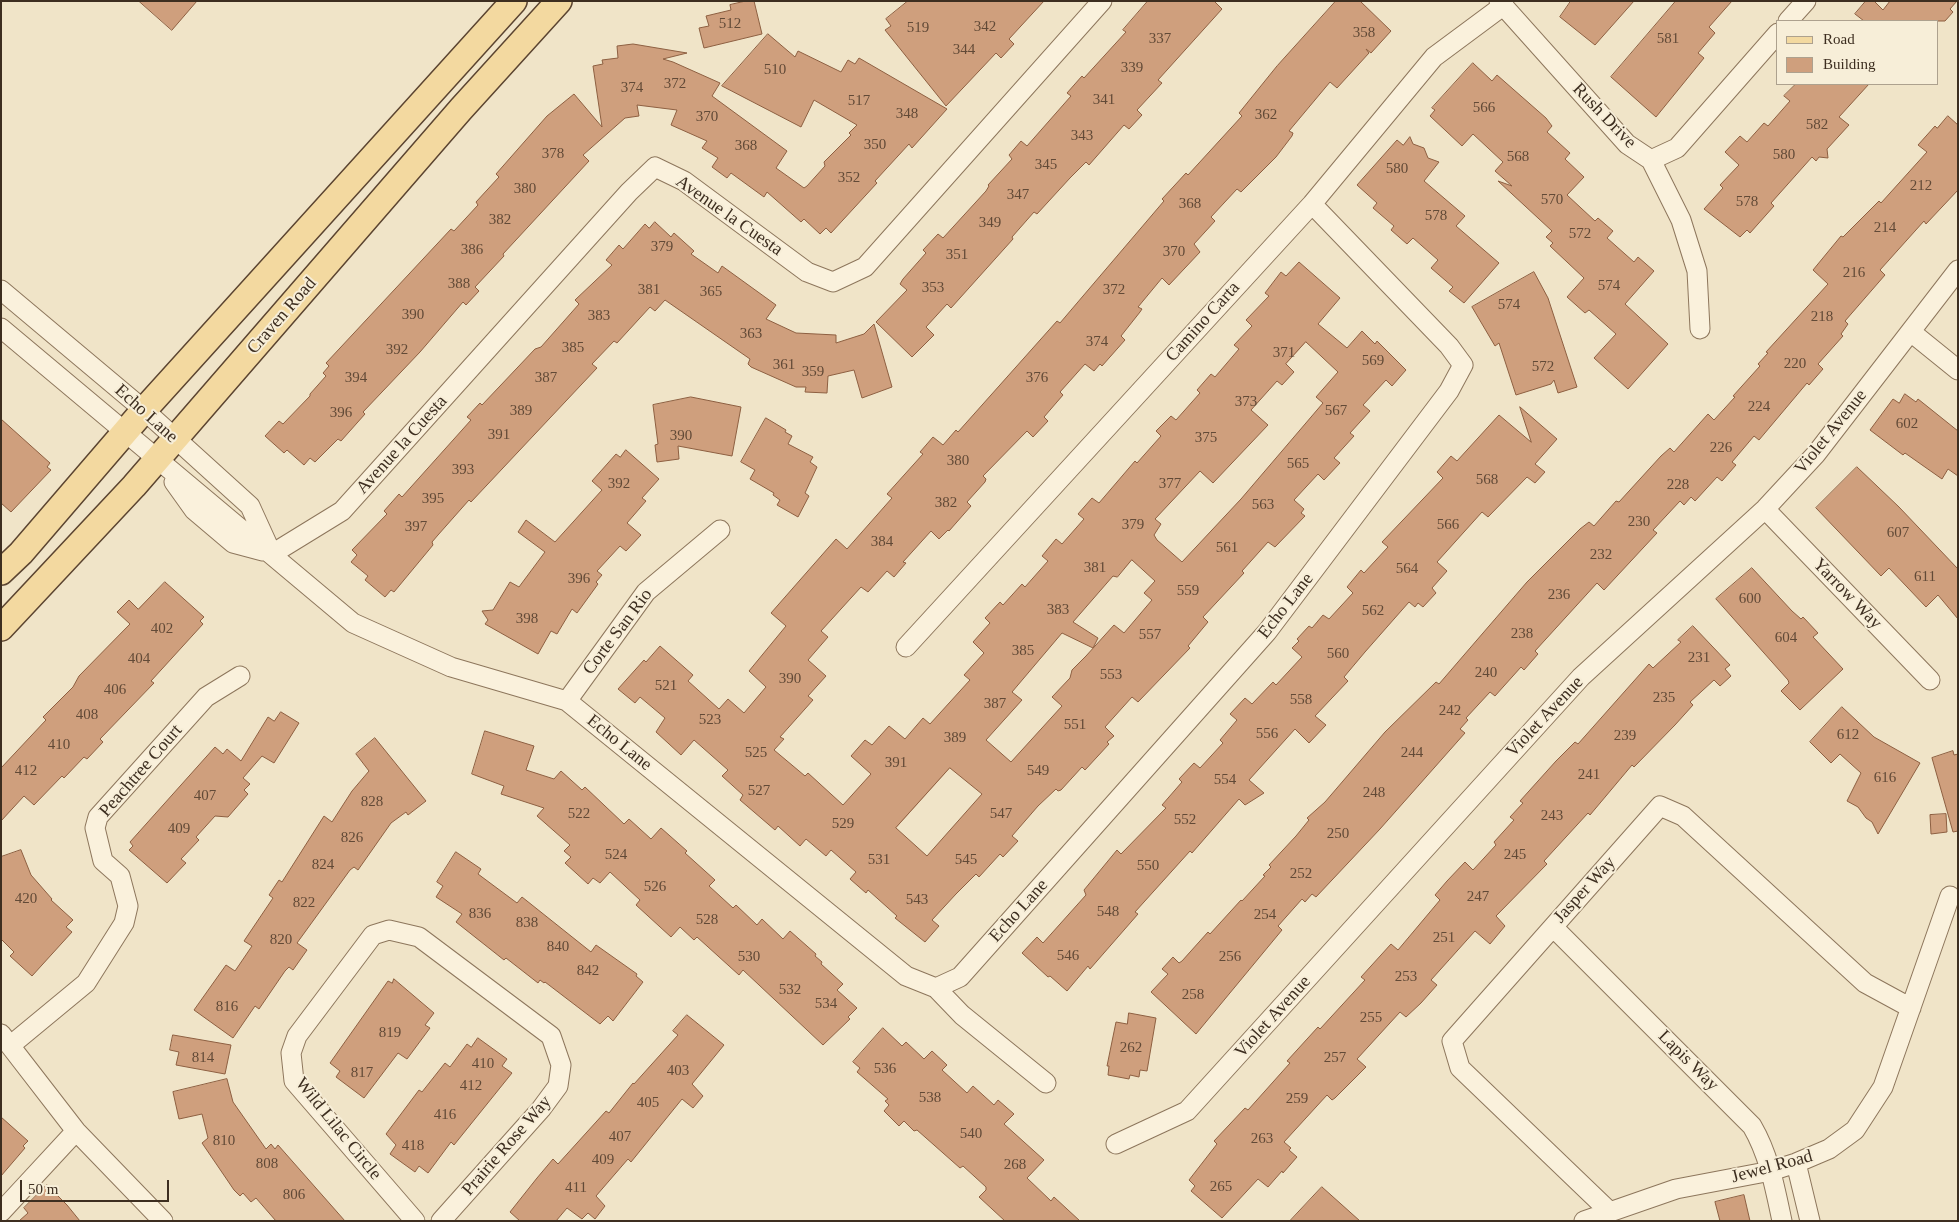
<!DOCTYPE html>
<style>
body{margin:0}
#map{position:relative;width:1959px;height:1222px;overflow:hidden;background:#f0e4c8;font-family:"Times New Roman",serif}
canvas{display:block}
.frame{position:absolute;inset:0;border:2px solid #3d2e20;pointer-events:none}
.legend{position:absolute;left:1776px;top:20px;width:162px;height:65px;box-sizing:border-box;background:#f7eed8;border:1px solid #ada18e;margin:0;padding:6px 9px;list-style:none;font-size:15px;color:#3d2e20}
.legend li{display:flex;align-items:center;gap:10px;height:25px}
.legend b{width:25px;border:1px solid #ada18e}
.scale{position:absolute;left:20px;top:1180px;width:149px;height:22px;box-sizing:border-box;border:2px solid #3d2e20;border-top:0;padding-left:6px;font-size:15px;line-height:18px;white-space:nowrap;color:#3d2e20;-webkit-text-stroke:4px #f7eed8;paint-order:stroke}
</style>
<div id="map">
<canvas width="1959" height="1222"></canvas>
<div class="frame"></div>
<ul class="legend">
<li><b style="height:6px;background:#f3d9a0"></b>Road</li>
<li><b style="height:14px;background:#cf9f7d"></b>Building</li>
</ul>
<div class="scale">50 m</div>
</div>
<script>
const c = document.querySelector('canvas').getContext('2d');
c.lineJoin = 'round';
function fill(path, color) {
  c.fillStyle = color;
  c.fill(path, 'evenodd');
}
function trace(path, color, width, dash) {
  c.strokeStyle = color;
  c.lineWidth = width;
  c.lineCap = dash ? 'butt' : 'round';
  c.setLineDash(dash || []);
  c.stroke(path);
}
function write(font, color, halo, rows, align = 'center') {
  c.font = font + ' "Times New Roman",serif';
  c.lineWidth = 4;
  c.setLineDash([]);
  c.textBaseline = 'middle';
  c.strokeStyle = halo;
  c.fillStyle = color;
  for (const [text, x, y, turn = 0] of rows) {
    c.save();
    c.translate(x, y);
    c.rotate((+turn || 0) * Math.PI / 180);
    c.textAlign = isNaN(turn) ? turn : align;
    if (halo) c.strokeText(text, 0, 0);
    c.fillText(text, 0, 0);
    c.restore();
  }
}
const building = new Path2D(`
 M139,1H197L172,30Z
 M746,1H754L762,34L704,48L699,28L709,26L706,16L731,10L730,5Z
 M908,1H1044L1009,39L1014,44L1001,58L996,53L946,106L885,30L891,26L886,19Z
 M1148,1H1214L1222,9L1158,80L1162,83L1137,110L1142,115L1129,129L1124,125L1089,165L1086,162L1070,178L1037,214L1034,212L1012,237L1013,239L951,308L947,304L926,327L934,335L912,357L876,322L907,290L900,284L903,279L926,253L923,250L938,234L943,238L986,191L989,186L988,185L1012,159L1009,155L1021,141L1027,146L1071,96L1067,93L1082,76L1084,78L1126,32L1123,30Z
 M1336,1H1360L1391,31L1371,53L1366,49L1369,53L1337,88L1330,82L1289,131L1293,133L1292,136L1276,157L1241,192L1237,189L1211,217L1215,221L1194,244L1200,252L1169,285L1162,278L1138,307L1142,309L1140,312L1121,336L1125,340L1102,366L1100,364L1094,371L1085,364L1060,392L1063,395L1044,417L1048,421L1033,437L1027,431L983,476L986,479L985,482L967,502L971,506L949,531L948,530L939,539L931,531L903,562L906,563L894,577L887,571L868,592L861,587L821,631L828,637L808,660L826,676L808,696L813,700L780,737L784,739L774,750L805,776L808,773L843,805L871,774L851,756L865,740L872,745L889,726L905,739L923,718L930,724L970,680L964,675L984,653L973,642L990,623L985,618L1000,602L1003,605L1022,584L1025,587L1048,561L1042,556L1056,539L1062,544L1084,519L1078,514L1092,498L1099,503L1135,461L1137,463L1161,436L1156,431L1171,416L1176,420L1200,393L1197,390L1211,374L1215,377L1239,349L1234,345L1252,326L1246,320L1269,296L1265,293L1281,272L1286,276L1299,262L1340,298L1318,324L1347,348L1362,331L1375,344L1377,341L1406,370L1392,386L1386,380L1363,405L1370,411L1350,433L1354,436L1334,458L1340,463L1324,480L1318,474L1294,500L1304,509L1301,513L1305,516L1275,547L1268,542L1242,571L1244,573L1203,617L1208,622L1188,646L1190,648L1138,702L1132,697L1105,727L1114,736L1107,742L1109,744L1085,770L1082,767L1061,790L1058,791L1056,789L1038,806L1012,836L1018,841L1003,857L1000,854L979,877L976,874L956,894L932,920L939,926L925,942L895,918L897,916L868,890L866,893L850,879L856,872L831,850L826,856L806,839L800,846L778,826L775,830L740,800L743,795L722,776L728,770L694,740L681,755L656,732L665,718L640,697L635,703L618,689L644,660L646,662L660,646L693,675L688,681L719,709L728,699L744,713L766,687L749,671L786,626L771,613L836,539L847,549L892,498L887,494L923,454L920,452L933,437L943,445L956,430L958,432L1057,321L1060,323L1164,201L1162,199L1186,173L1188,175L1242,116L1239,113L1277,66ZM1306,342L1338,372L1316,397L1323,403L1241,499L1182,562L1157,540L1154,535L1161,524L1155,519L1200,471L1213,483L1268,425L1251,410L1277,381L1282,385L1294,372L1286,364ZM1132,560L1155,581L1144,593L1152,600L1124,633L1114,625L1086,656L1072,670L1070,678L1052,697L1062,706L1011,762L986,740L1022,700L1012,692L1062,633L1093,648L1098,638L1073,622L1113,576L1117,577ZM950,768L982,794L927,856L896,828Z
 M1571,1H1634L1595,45L1560,17Z
 M1676,1H1732L1709,27L1715,33L1698,53L1704,58L1656,117L1611,77Z
 M1866,1H1874L1883,10L1890,1H1957L1950,9L1953,12L1945,21H1864L1855,14Z
 M768,34L795,57L798,51L841,72L848,60L855,64L859,58L947,109L912,148L909,144L875,181L877,183L831,233L826,228L820,234L804,219L801,222L767,192L764,197L731,173L727,178L712,167L718,158L702,148L707,141L671,125L677,110L637,105L639,116L625,118L583,155L589,161L503,254L504,256L475,287L479,291L466,305L463,302L420,352L363,412L365,414L341,441L338,439L315,462L310,458L304,465L287,450L284,453L265,436L279,421L283,424L310,396V394L326,376L323,373L329,366L326,363L451,229L454,231L478,205L476,202L499,177L496,174L547,116L574,94L602,127L593,66L603,64L602,60L618,58L617,46L633,44L687,53L663,59L673,62L720,83L712,96L787,151L776,168L804,188L807,186L825,166L824,162L851,135L849,133L857,125L814,100L801,127L722,86Z
 M1473,63L1492,81L1497,75L1546,118L1552,126L1547,132L1570,153L1565,159L1584,177L1567,195L1595,221L1598,218L1613,231L1607,238L1634,262L1638,257L1654,271L1625,304L1668,344L1628,389L1594,358L1616,334L1589,310L1585,313L1567,297L1584,278L1550,246L1553,243L1546,237L1552,231L1498,181L1512,186L1495,171L1503,162L1473,134L1462,146L1430,116L1435,110L1432,108Z
 M1796,84H1869L1839,117L1849,125L1827,149L1828,158L1819,157L1816,161L1812,157L1771,203L1774,206L1750,233L1747,230L1740,237L1704,209L1723,188L1720,185L1739,165L1725,152L1740,136L1747,142L1764,123L1768,126L1790,101L1784,96Z
 M1948,116L1958,125V190L1926,224L1924,221L1880,270L1885,275L1845,321L1848,324L1841,334L1843,336L1818,364L1823,369L1809,385L1807,383L1759,440L1754,436L1732,462L1736,465L1722,481L1717,477L1695,501L1691,497L1684,505L1680,501L1653,530L1657,533L1604,590L1597,583L1535,651L1538,654L1524,670L1521,667L1495,696L1490,692L1466,718L1468,720L1460,729L1465,733L1380,829L1316,897L1312,894L1305,902L1302,899L1278,926L1282,930L1196,1034L1151,992L1168,974L1162,969L1173,957L1179,963L1182,961L1208,932L1210,934L1241,900L1242,901L1265,876L1263,875L1271,867L1269,865L1296,836L1309,820L1307,818L1325,802L1385,732L1436,682L1439,684L1527,582L1580,529L1589,522L1594,526L1616,501L1619,502L1661,456L1670,448L1674,452L1708,414L1714,420L1735,397L1733,396L1760,366L1758,364L1768,353L1766,352L1828,284L1813,270L1841,236L1843,237L1879,201L1881,203L1927,152L1918,145L1935,126L1937,128Z
 M1410,137L1413,144L1424,148L1428,158L1439,162L1424,181L1465,216L1456,226L1499,263L1464,303L1449,291L1453,287L1431,268L1438,260L1413,238L1407,244L1391,230L1394,226L1373,208L1377,203L1357,185L1397,140L1403,145Z
 M655,222L671,237L674,233L694,251L691,254L718,273L722,266L776,305L766,319L796,333L836,335V343L864,334L874,324L892,387L862,398L854,370L828,376L827,393L805,392L806,387H796L751,367L748,364L750,359L665,300L655,311L650,307L617,343L614,341L592,364L597,368L471,502L469,500L438,535L432,542L433,545L394,592L391,590L385,597L365,580L368,576L351,562L357,555L352,550L387,514L384,511L399,494L402,497L471,420L467,417L480,403L482,405L535,349L541,347L579,304L575,300L612,265L606,260L619,245L623,249L645,224L649,228Z
 M1534,272L1548,298L1577,387L1558,393L1554,380L1551,384L1516,395L1499,343L1495,346L1472,307Z
 M1905,394L1916,402L1918,399L1958,431V476L1948,469L1942,479L1905,453L1903,455L1870,430L1893,399L1899,403Z
 M691,397L741,407L732,456L678,446L679,459L657,462L655,445L658,444L653,405Z
 M1520,407L1557,439L1535,464L1545,472L1535,483L1527,477L1488,517L1482,512L1437,562L1447,571L1432,588L1436,593L1423,607L1418,603L1415,607L1409,602L1365,652L1344,677L1348,681L1315,716L1326,725L1309,743L1295,729L1249,780L1264,793L1245,805L1239,799L1192,853L1190,851L1135,912L1138,914L1090,969L1088,966L1067,991L1050,976L1048,977L1022,953L1037,937L1043,943L1086,895L1084,890L1117,850L1121,854L1166,808L1162,805L1182,782L1179,779L1194,763L1200,768L1223,743L1220,740L1237,720L1230,714L1245,698L1252,704L1273,682L1276,685L1302,657L1292,648L1299,641L1297,639L1309,626L1312,628L1323,615L1329,619L1353,593L1347,587L1361,570L1364,573L1388,547L1382,542L1443,478L1437,472L1451,456L1457,461L1499,415L1531,442Z
 M766,418L786,430L785,432L792,436L788,444L813,457L810,462L817,467L805,493L809,496L798,517L777,505L780,500L773,495L774,493L750,479L755,470L741,462Z
 M1,419L50,463L47,467L51,470L11,512L1,503Z
 M626,450L659,479L642,498L646,501L627,523L641,535L626,551L620,546L597,571L602,575L596,582L598,584L577,613L572,609L557,634L551,631L538,654L485,624L488,620L482,611L493,610L510,582L519,587L545,552L518,532L526,520L555,542L602,490L592,481L616,454L620,457Z
 M1857,467L1899,507L1958,569V619L1938,595L1926,607L1889,568L1881,576L1816,508Z
 M1752,568L1792,611L1801,619L1803,617L1818,633L1813,637L1843,669L1800,710L1781,691L1789,683L1788,680L1716,599Z
 M165,582L204,617L200,621L203,624L151,681L154,683L100,739L103,742L87,759L84,757L64,778L62,776L34,805L24,796L1,821V768L46,720L43,717L73,687L79,676L130,624L117,612L129,600L138,609Z
 M1693,626L1730,665L1725,669L1731,676L1720,686L1714,680L1690,702L1693,705L1675,725L1634,767L1632,765L1590,815L1588,813L1544,861L1547,864L1496,916L1505,926L1490,944L1475,931L1431,980L1437,985L1421,1003L1406,1017L1400,1012L1357,1059L1366,1067L1335,1098L1332,1100L1327,1095L1284,1142L1291,1148L1289,1150L1297,1157L1283,1173L1282,1171L1268,1187L1258,1179L1222,1218L1191,1191L1195,1186L1189,1180L1217,1144L1214,1141L1245,1108L1248,1110L1290,1063L1287,1061L1318,1027L1320,1029L1365,980L1361,977L1391,944L1398,950L1440,900L1435,895L1447,881L1465,862L1473,870L1496,845L1494,842L1514,820L1510,817L1523,803L1520,801L1556,761L1575,742L1578,744L1649,664L1653,668L1681,642L1678,640Z
 M1842,707L1874,737L1920,763L1878,834L1872,822L1866,818L1858,807L1847,801L1861,773L1840,754L1831,763L1810,742Z
 M281,712L299,723L274,763L262,756L243,778L250,784L244,790L248,794L228,817L215,816L196,837L199,840L181,859L186,863L167,883L129,850L133,846L130,842L215,747L223,754L227,749L241,761L268,717L274,721Z
 M485,731L534,746L526,770L554,779L561,771L582,790L585,787L624,824L629,819L651,839L661,828L687,851L685,853L715,880L709,886L733,908L736,905L757,925L762,919L783,939L790,931L816,954L815,956L822,962L821,964L843,984L837,990L857,1008L848,1017L850,1019L823,1045L743,970L739,975L697,937L694,940L680,927L671,937L636,905L640,900L610,872L600,883L593,878L588,884L565,863L571,857L564,851L570,845L537,816L544,808L501,794L504,786L472,774Z
 M375,738L426,801L408,815L406,812L391,823L358,870L354,867L350,870L297,943L307,950L293,970L289,967L285,971L259,1009L255,1006L233,1038L194,1010L226,965L235,971L252,946L244,941L273,898L269,895L279,880L282,882L324,816L332,822L352,791L369,771L356,754Z
 M1953,751L1954,755L1958,754V831L1953,832L1932,758Z
 M1946,814L1947,832L1931,834L1930,815Z
 M21,850L31,875L52,899L51,900L73,920L66,927L72,932L32,976L10,956L14,952L1,939V857Z
 M456,852L481,869L478,874L517,903L522,897L591,952L596,945L637,974L636,976L643,982L613,1021L608,1016L600,1024L545,982L544,983L540,980L538,983L506,958L504,960L456,922L462,914L436,897L443,886L437,882Z
 M394,979L434,1013L425,1025L430,1028L407,1059L398,1053L364,1098L336,1077L340,1071L330,1063L388,981L392,983Z
 M1129,1013L1156,1018L1147,1071L1140,1070L1139,1077L1130,1075L1129,1079L1108,1075L1109,1066H1107L1116,1022L1127,1024Z
 M687,1015L724,1045L692,1084L703,1096L693,1108L682,1099L631,1162L628,1159L596,1196L605,1206L595,1219L588,1213L582,1219L567,1208L556,1221H520L510,1212L537,1178L553,1159L558,1164L606,1111L609,1113L633,1083L634,1084L678,1035L673,1031Z
 M883,1028L902,1046L906,1042L924,1059L932,1051L947,1065L942,1070L967,1093L973,1086L994,1105L998,1100L1014,1114L1004,1124L1044,1160L1027,1178L1051,1201L1054,1197L1080,1221H1005L979,1197L986,1190V1187L963,1166L960,1168L917,1130L914,1131L904,1121L899,1126L884,1111L889,1105L885,1101L888,1099L857,1072L860,1068L853,1062Z
 M173,1035L231,1045L225,1074L176,1065L179,1052L170,1050Z
 M478,1038L507,1059L502,1066L512,1073L454,1145L451,1142L428,1173L419,1166L415,1172L390,1154L396,1145L386,1134L419,1090L422,1092L445,1063L450,1067L467,1044L471,1047Z
 M227,1079L233,1102L266,1149L271,1144L275,1149L278,1145L345,1221H276L256,1198L251,1202L243,1193L240,1196L234,1190L202,1143L208,1138L202,1114L179,1119L173,1092Z
 M1,1117L28,1141L23,1146L25,1148L1,1176Z
 M47,1185L67,1205L80,1221H19L28,1213L24,1208Z
 M1322,1187L1360,1221H1290Z
 M1744,1195L1750,1221H1720L1715,1202Z`);
fill(building, '#cf9f7d');
trace(building, '#8d5f41', 1);
const minor = new Path2D(`
 M1499,1L1627,144L1651,160
 M1788,21L1806,1
 M1651,160L1677,148L1778,33
 M1651,160L1681,220L1697,271L1700,329
 M1,290L144,410L250,506L270,550
 M1,328L353,623L451,667L567,701L906,976L936,988L962,1015L1046,1083
 M1911,332L1958,370
 M174,482L194,510L233,543L263,551
 M1765,509L1930,680
 M272,554L342,511L629,192L655,167L684,181L807,272L833,282L865,267L1102,1
 M906,647L1312,204L1434,57L1504,5
 M567,701L646,592L720,530
 M1553,927L1752,1126C1769,1155 1775,1188 1782,1221
 M936,988L960,977L1267,632L1449,391L1463,365L1449,346L1312,204
 M1,1034L76,1131L163,1221
 M11,1045L86,983L124,923L128,906L120,876L103,861L95,828L98,817L206,697L240,676
 M1116,1144L1187,1111L1581,677L1765,509L1816,454L1958,270
 M1796,1163L1810,1221
 M1,1212L76,1131
 M1610,1212L1460,1068L1452,1041L1660,806L1683,816L1865,983L1911,1008
 M415,1221L294,1081L291,1053L297,1036L373,935L389,930L419,937L551,1036L561,1065L558,1086L541,1109L441,1221
 M1584,1221L1676,1189L1771,1171L1796,1163L1829,1149L1855,1130L1883,1087L1950,896`);
const major = new Path2D(`
 M1,572L21,553L144,410L514,1
 M1,628L134,486L461,109L559,1`);
trace(minor, '#8d765c', 21);
trace(major, '#5b4430', 28);
trace(minor, '#faf1dc', 19);
trace(major, '#f3d9a0', 25);
write('15px', '#624a37', null, [
 ["512",730,24],
 ["342",985,27],
 ["519",918,28],
 ["358",1364,33],
 ["337",1160,39],
 ["581",1668,39],
 ["344",964,50],
 ["339",1132,68],
 ["510",775,70],
 ["372",675,84],
 ["374",632,88],
 ["341",1104,100],
 ["517",859,101],
 ["566",1484,108],
 ["348",907,114],
 ["362",1266,115],
 ["370",707,117],
 ["582",1817,125],
 ["343",1082,136],
 ["350",875,145],
 ["368",746,146],
 ["378",553,154],
 ["580",1784,155],
 ["568",1518,157],
 ["345",1046,165],
 ["580",1397,169],
 ["352",849,178],
 ["212",1921,186],
 ["380",525,189],
 ["347",1018,195],
 ["570",1552,200],
 ["578",1747,202],
 ["368",1190,204],
 ["578",1436,216],
 ["382",500,220],
 ["349",990,223],
 ["214",1885,228],
 ["572",1580,234],
 ["379",662,247],
 ["386",472,250],
 ["370",1174,252],
 ["351",957,255],
 ["216",1854,273],
 ["388",459,284],
 ["574",1609,286],
 ["353",933,288],
 ["381",649,290],
 ["372",1114,290],
 ["365",711,292],
 ["574",1509,305],
 ["390",413,315],
 ["383",599,316],
 ["218",1822,317],
 ["363",751,334],
 ["374",1097,342],
 ["385",573,348],
 ["392",397,350],
 ["371",1284,353],
 ["569",1373,361],
 ["220",1795,364],
 ["361",784,365],
 ["572",1543,367],
 ["359",813,372],
 ["394",356,378],
 ["387",546,378],
 ["376",1037,378],
 ["373",1246,402],
 ["224",1759,407],
 ["389",521,411],
 ["567",1336,411],
 ["396",341,413],
 ["602",1907,424],
 ["391",499,435],
 ["390",681,436],
 ["375",1206,438],
 ["226",1721,448],
 ["380",958,461],
 ["565",1298,464],
 ["393",463,470],
 ["568",1487,480],
 ["392",619,484],
 ["377",1170,484],
 ["228",1678,485],
 ["395",433,499],
 ["382",946,503],
 ["563",1263,505],
 ["230",1639,522],
 ["379",1133,525],
 ["566",1448,525],
 ["397",416,527],
 ["607",1898,533],
 ["384",882,542],
 ["561",1227,548],
 ["232",1601,555],
 ["381",1095,568],
 ["564",1407,569],
 ["611",1925,577],
 ["396",579,579],
 ["559",1188,591],
 ["236",1559,595],
 ["600",1750,599],
 ["383",1058,610],
 ["562",1373,611],
 ["398",527,619],
 ["402",162,629],
 ["238",1522,634],
 ["557",1150,635],
 ["604",1786,638],
 ["385",1023,651],
 ["560",1338,654],
 ["231",1699,658],
 ["404",139,659],
 ["240",1486,673],
 ["553",1111,675],
 ["390",790,679],
 ["521",666,686],
 ["406",115,690],
 ["235",1664,698],
 ["558",1301,700],
 ["387",995,704],
 ["242",1450,711],
 ["408",87,715],
 ["523",710,720],
 ["551",1075,725],
 ["556",1267,734],
 ["612",1848,735],
 ["239",1625,736],
 ["389",955,738],
 ["410",59,745],
 ["525",756,753],
 ["244",1412,753],
 ["391",896,763],
 ["412",26,771],
 ["549",1038,771],
 ["241",1589,775],
 ["616",1885,778],
 ["554",1225,780],
 ["527",759,791],
 ["248",1374,793],
 ["407",205,796],
 ["828",372,802],
 ["522",579,814],
 ["547",1001,814],
 ["243",1552,816],
 ["552",1185,820],
 ["529",843,824],
 ["409",179,829],
 ["250",1338,834],
 ["826",352,838],
 ["524",616,855],
 ["245",1515,855],
 ["531",879,860],
 ["545",966,860],
 ["824",323,865],
 ["550",1148,866],
 ["252",1301,874],
 ["526",655,887],
 ["247",1478,897],
 ["420",26,899],
 ["543",917,900],
 ["822",304,903],
 ["548",1108,912],
 ["836",480,914],
 ["254",1265,915],
 ["528",707,920],
 ["838",527,923],
 ["251",1444,938],
 ["820",281,940],
 ["840",558,947],
 ["546",1068,956],
 ["530",749,957],
 ["256",1230,957],
 ["842",588,971],
 ["253",1406,977],
 ["532",790,990],
 ["258",1193,995],
 ["534",826,1004],
 ["816",227,1007],
 ["255",1371,1018],
 ["819",390,1033],
 ["262",1131,1048],
 ["814",203,1058],
 ["257",1335,1058],
 ["410",483,1064],
 ["536",885,1069],
 ["403",678,1071],
 ["817",362,1073],
 ["412",471,1086],
 ["538",930,1098],
 ["259",1297,1099],
 ["405",648,1103],
 ["416",445,1115],
 ["540",971,1134],
 ["407",620,1137],
 ["263",1262,1139],
 ["810",224,1141],
 ["418",413,1146],
 ["409",603,1160],
 ["808",267,1164],
 ["268",1015,1165],
 ["265",1221,1187],
 ["411",576,1188],
 ["806",294,1195]
]);
write('18px', '#3d2e20', '#f7eed8', [
 ["Rush Drive",1604,116,46],
 ["Avenue la Cuesta",729,216,35],
 ["Craven Road",282,316,-49],
 ["Camino Carta",1203,322,-48],
 ["Echo Lane",146,414,42],
 ["Violet Avenue",1831,432,-51],
 ["Avenue la Cuesta",402,445,-48],
 ["Yarrow Way",1847,594,46],
 ["Echo Lane",1286,606,-52],
 ["Corte San Rio",618,632,-53],
 ["Violet Avenue",1545,717,-47],
 ["Echo Lane",619,743,39],
 ["Peachtree Court",141,771,-49],
 ["Jasper Way",1585,890,-48],
 ["Echo Lane",1019,911,-48],
 ["Violet Avenue",1273,1017,-48],
 ["Lapis Way",1688,1061,45],
 ["Wild Lilac Circle",338,1129,51],
 ["Prairie Rose Way",507,1146,-49],
 ["Jewel Road",1772,1167,-15]
]);
</script>
